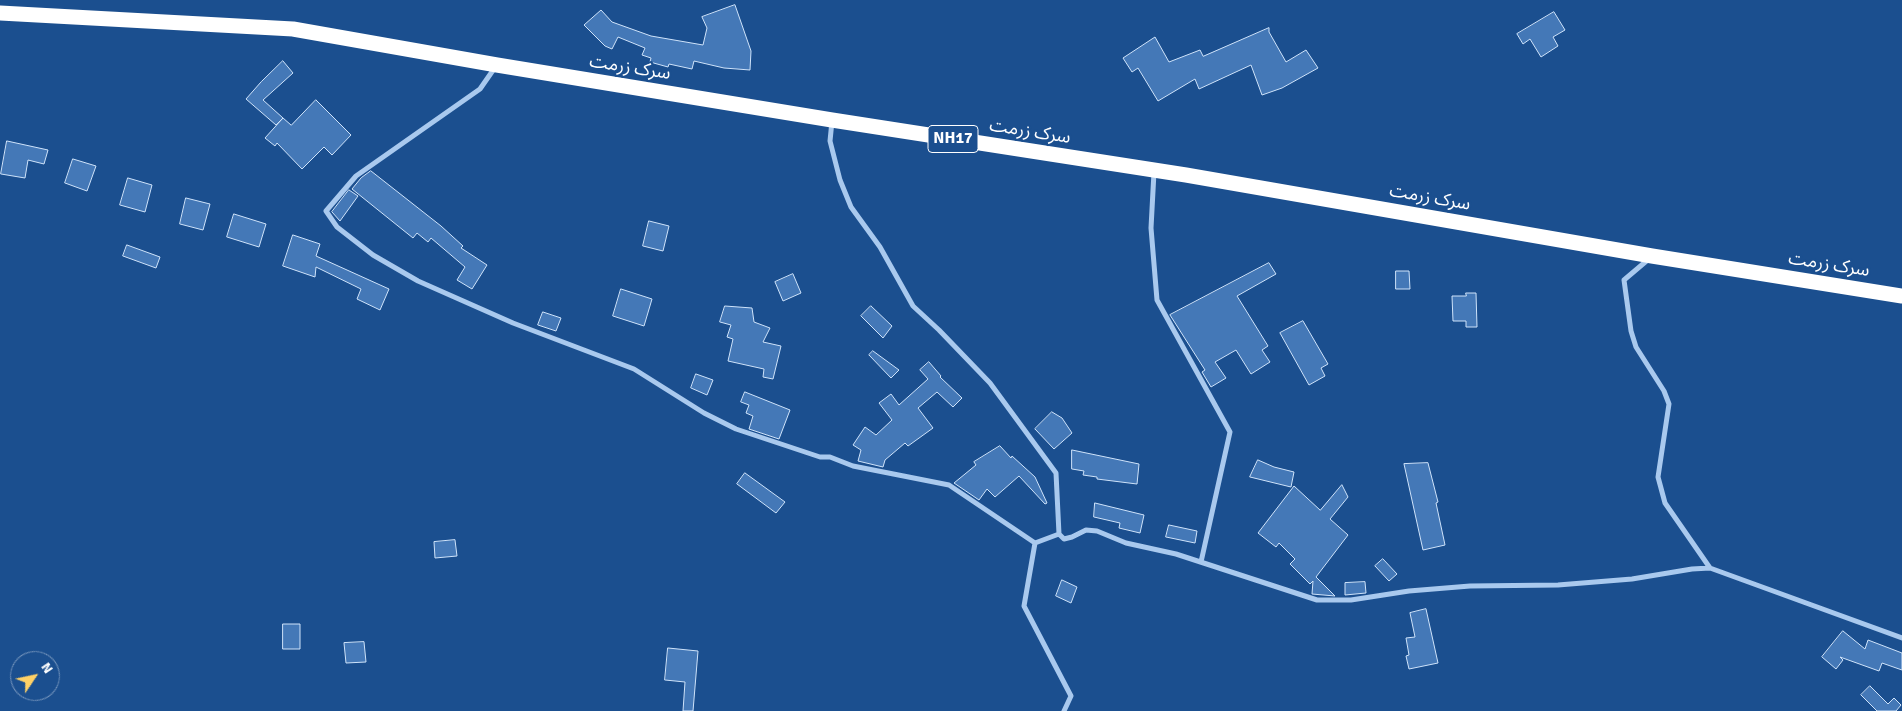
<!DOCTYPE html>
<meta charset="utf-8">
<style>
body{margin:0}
#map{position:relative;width:1902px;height:711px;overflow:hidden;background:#1b4f8f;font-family:Signika,sans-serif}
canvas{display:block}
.north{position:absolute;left:10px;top:651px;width:50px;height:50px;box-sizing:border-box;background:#1b4f8f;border:1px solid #7695bc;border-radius:50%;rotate:56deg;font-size:14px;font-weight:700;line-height:20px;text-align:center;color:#fff}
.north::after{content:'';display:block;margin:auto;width:18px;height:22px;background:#ffd166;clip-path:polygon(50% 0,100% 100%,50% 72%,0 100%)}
</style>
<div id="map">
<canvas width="1902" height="711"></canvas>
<div class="north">N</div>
</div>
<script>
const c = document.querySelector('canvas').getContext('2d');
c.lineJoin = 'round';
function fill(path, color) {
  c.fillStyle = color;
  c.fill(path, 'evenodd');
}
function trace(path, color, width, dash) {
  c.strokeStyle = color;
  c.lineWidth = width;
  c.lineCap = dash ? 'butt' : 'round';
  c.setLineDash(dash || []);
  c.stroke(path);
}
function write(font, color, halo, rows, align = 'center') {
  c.font = font + ' Signika,"Noto Sans Arabic",sans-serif';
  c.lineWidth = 4.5;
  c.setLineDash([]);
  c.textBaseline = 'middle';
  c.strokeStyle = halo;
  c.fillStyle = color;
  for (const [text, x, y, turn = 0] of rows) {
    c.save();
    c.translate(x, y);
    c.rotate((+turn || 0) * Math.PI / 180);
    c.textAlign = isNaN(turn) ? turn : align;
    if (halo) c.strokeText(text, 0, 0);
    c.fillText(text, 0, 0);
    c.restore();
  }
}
const building = new Path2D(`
 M735,5L751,51L750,70L724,68L694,61L692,69L669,64L668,67L650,62L651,58L642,55L645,48L618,37L612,49L605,46L584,25L601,10L612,22L651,36L703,45L707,28L702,17Z
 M1554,12L1565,30L1553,37L1558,46L1541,57L1530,39L1523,44L1517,34Z
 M1269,28V32L1286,62L1306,50L1318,68L1282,88L1262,95L1251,65L1199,89L1195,79L1158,101L1138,68L1132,72L1123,58L1155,37L1169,62L1200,50L1203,56Z
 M283,61L293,73L263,100L283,118L276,125L246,99L261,82Z
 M316,100L351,135L332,155L324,147L302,169L277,143L275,146L265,138L283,118L291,125Z
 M7,141L48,150L44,164L28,160L25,178L1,174Z
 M73,159L96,166L87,191L65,183Z
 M371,171L441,226L463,246L461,248L487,265L472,289L457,280L465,267L431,238L428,242L417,233L413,238L352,189L361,178Z
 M128,178L152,185L145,212L120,205Z
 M349,190L358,196L340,221L332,212Z
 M186,198L210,204L203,230L180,224Z
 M234,214L266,224L259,247L227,237Z
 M649,221L669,226L663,251L643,246Z
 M293,235L320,244L316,256L389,289L380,310L357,299L361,289L316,267L315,277L283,266Z
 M127,245L160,257L156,268L123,256Z
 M1269,263L1276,274L1237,296L1268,346L1262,350L1270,362L1251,374L1236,350L1215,362L1226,378L1211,387L1202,372L1205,370L1170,315Z
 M1396,271H1409L1410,289H1396Z
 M793,274L801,293L783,301L775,282Z
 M621,289L652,299L644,326L613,316Z
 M1466,293H1476L1477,327H1466V321H1453L1452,296H1466Z
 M725,306L752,308L754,322L770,328L763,342L781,346L773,379L763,377L764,369L728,361L733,339L727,337L731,325L720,322Z
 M871,306L892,326L883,338L861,316Z
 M543,312L561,318L556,331L538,325Z
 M1303,321L1328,364L1321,368L1325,376L1309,385L1280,333Z
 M873,351L899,370L891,378L869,355Z
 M929,362L941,376L940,377L962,398L953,407L937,392L918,408L933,428L908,446L905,443L885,460L883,467L858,461L861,450L853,445L865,427L876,435L892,420L879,403L891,394L899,405L928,379L920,370Z
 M696,374L713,380L707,395L691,388Z
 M745,392L790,410L779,439L749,429L753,416L746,413L749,405L741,402Z
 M1052,412L1062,418L1072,433L1054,449L1035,429Z
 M1000,446L1011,458L1012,456L1035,477L1047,503L1045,504L1019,476L995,497L987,489L979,500L954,483L976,465L974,462Z
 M1072,450L1139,464L1137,484L1097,479V477L1083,475L1084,471L1072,469Z
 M1258,460L1274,467L1294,472L1291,487L1250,477Z
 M1428,463L1438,502L1436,503L1445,545L1423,550L1404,464Z
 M745,473L785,502L776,513L737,484Z
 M1342,485L1348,497L1330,519L1348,535L1316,577L1335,596L1312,594L1313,581L1310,584L1290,564L1295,559L1279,543L1276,547L1258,533L1294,486L1320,510Z
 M1095,503L1144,515L1140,533L1119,528L1120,523L1094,517Z
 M1169,525L1197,531L1195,543L1166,537Z
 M455,540L457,556L435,558L434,542Z
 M1383,559L1397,574L1389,581L1375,566Z
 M1062,580L1077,587L1071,603L1056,596Z
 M1365,582L1366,593L1345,595V583Z
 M1426,609L1438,663L1409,669L1406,656L1409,655L1406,638L1415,637L1410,613Z
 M283,624H300V649H283Z
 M1843,631L1865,649L1868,640L1902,653V670L1882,663L1879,671L1840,657L1843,660L1836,669L1822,657Z
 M364,642L366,662L346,663L344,643Z
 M668,648L698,651L693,711H683L685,682L665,680Z
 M1870,686L1888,704L1894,698L1901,705L1896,711H1877L1861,695Z`);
fill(building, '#4478b7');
trace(building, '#cfe3fa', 1);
trace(new Path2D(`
 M496,66L480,89L356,176L326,211L337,227L373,255L418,281L513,323L634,369L704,413L736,429L820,457H830L853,466L949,485L1035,543
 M832,121L830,141L840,180L851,207L880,247L913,306L939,330L990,383L1056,473L1059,534L1064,539L1072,537L1086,530L1097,531L1126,543L1176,554L1317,600H1351L1409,591L1470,586L1558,585L1632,579L1692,569L1710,568L1902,638
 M1154,172L1151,228L1157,300L1230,432L1201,562
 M1650,258L1624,280L1631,331L1636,347L1664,391L1669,404L1658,477L1665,503L1710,568
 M1035,543L1024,606L1071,696L1064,711
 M1035,543L1059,534`), '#a9c9ee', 5);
trace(new Path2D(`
 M0,13L293,29L497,65L832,120L1186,175L1652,256L1902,296`), '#fff', 15);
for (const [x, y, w] of [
 [953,139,50]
]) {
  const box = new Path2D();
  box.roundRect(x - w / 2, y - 13.5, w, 27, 4);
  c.fillStyle = '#1b4f8f';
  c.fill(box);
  trace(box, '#fff', 1);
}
write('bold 16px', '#fff', null, [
 ["NH17",953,139]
]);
write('18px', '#fff', '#1b4f8f', [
 ["سرک زرمت",630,68,9],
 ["سرک زرمت",1030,132,9],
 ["سرک زرمت",1430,198,10],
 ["سرک زرمت",1829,265,9]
]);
</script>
